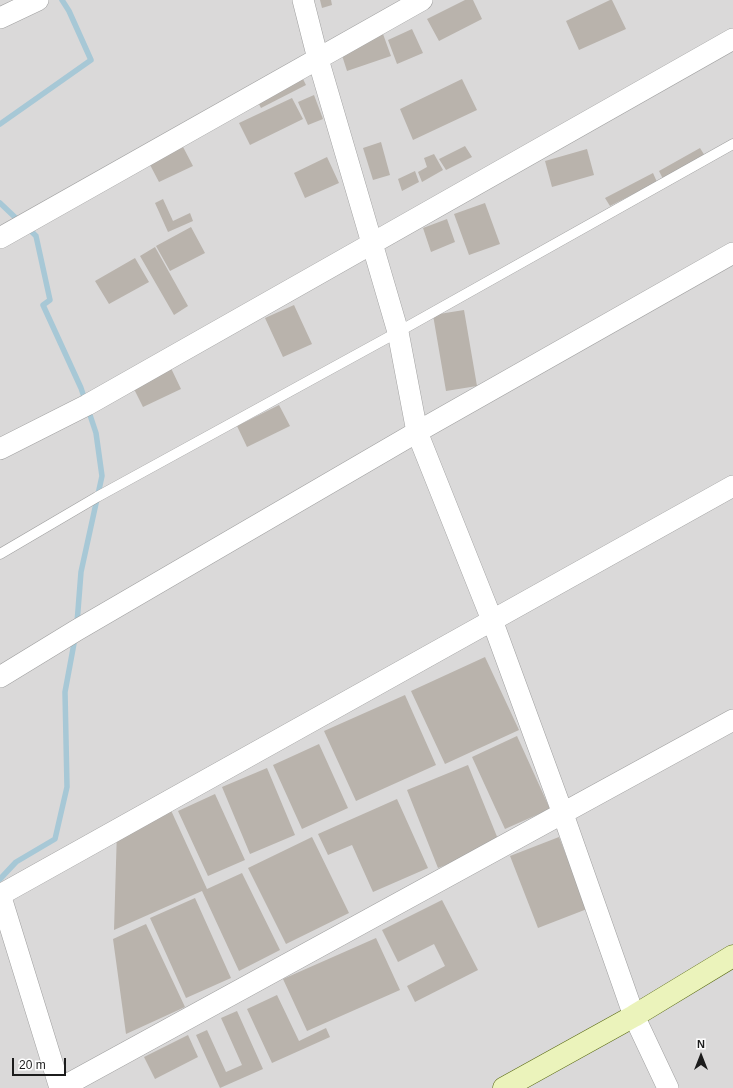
<!DOCTYPE html>
<style>
body{margin:0}
#map{position:relative;width:733px;height:1088px;overflow:hidden;background:#edeae3;font-family:Arial,sans-serif}
canvas{display:block}
.north{position:absolute;left:681px;top:1036px;width:40px;height:40px;-webkit-text-stroke:3px #fff;paint-order:stroke;rotate:0deg;font-size:11px;font-weight:700;line-height:16px;text-align:center;color:#1c1c1c}
.north::after{content:'';display:block;margin:auto;width:14px;height:18px;background:#1c1c1c;clip-path:polygon(50% 0,100% 100%,50% 72%,0 100%)}
.scale{position:absolute;left:12px;top:1058px;width:54px;height:18px;box-sizing:border-box;border:2px solid #1c1c1c;border-top:0;padding-left:5px;font-size:12px;line-height:14px;white-space:nowrap;color:#1c1c1c;-webkit-text-stroke:3px #fff;paint-order:stroke}
</style>
<div id="map">
<canvas width="733" height="1088"></canvas>
<div class="north">N</div>
<div class="scale">20 m</div>
</div>
<script>
const c = document.querySelector('canvas').getContext('2d');
c.lineJoin = 'round';
function fill(path, color) {
  c.fillStyle = color;
  c.fill(path, 'evenodd');
}
function trace(path, color, width, dash) {
  c.strokeStyle = color;
  c.lineWidth = width;
  c.lineCap = dash ? 'butt' : 'round';
  c.setLineDash(dash || []);
  c.stroke(path);
}
fill(new Path2D(`
 M0,0H733V1088H0Z`), '#dad9d9');
trace(new Path2D(`
 M0,124L91,60L69,11L62,0
 M0,203L20,222
 M27,227L36,236L50,300L43,305L81,388L96,433L102,476L81,572L77,623
 M0,879L16,862L55,839L67,787L65,692L75,638`), '#a7c8d6', 5.5);
fill(new Path2D(`
 M320,0H331L332,5L322,8Z
 M465,0H473L482,19L439,41L427,19Z
 M610,0H612L626,29L579,50L566,21Z
 M412,29L423,53L397,64L388,40Z
 M383,34L391,56L347,71L340,49Z
 M301,75L306,85L261,108L256,98Z
 M462,79L477,110L413,140L400,109Z
 M314,95L323,119L308,125L298,102Z
 M292,98L303,119L250,145L239,123Z
 M381,142L390,175L373,180L363,148Z
 M182,145L193,166L159,182L148,161Z
 M465,146L472,157L446,170L439,159Z
 M700,148L705,156L663,179L659,171Z
 M587,149L594,175L552,187L545,161Z
 M434,154L443,170L422,182L418,172L427,167L424,158Z
 M327,157L339,183L305,198L294,173Z
 M415,171L419,182L402,191L398,179Z
 M653,173L657,182L610,206L605,198Z
 M163,199L173,221L190,213L193,221L168,232L155,203Z
 M485,203L500,244L469,255L454,214Z
 M447,219L455,242L431,252L423,228Z
 M191,227L205,253L170,271L156,246Z
 M155,247L188,306L174,315L140,256Z
 M135,258L149,282L109,304L95,281Z
 M294,305L312,344L283,357L265,318Z
 M464,310L477,386L446,391L433,315Z
 M169,364L181,389L143,407L131,383Z
 M279,405L290,426L247,447L237,426Z
 M485,657L519,730L445,764L411,691Z
 M405,695L436,765L356,801L324,731Z
 M517,736L550,809L505,829L472,757Z
 M319,744L348,808L302,829L273,765Z
 M468,765L500,844L438,868L407,790Z
 M267,768L295,835L250,854L222,787Z
 M215,794L245,860L208,876L178,811Z
 M397,799L428,868L373,892L352,845L328,855L318,834Z
 M169,806L207,889L242,873L280,950L239,971L202,891L114,930L117,830Z
 M312,837L349,913L286,944L248,868Z
 M559,837L587,909L538,928L510,856Z
 M195,898L231,978L186,998L150,918Z
 M442,900L478,970L415,1002L407,986L445,966L434,944L398,962L382,930Z
 M146,924L185,1007L126,1034L113,939Z
 M376,938L400,990L307,1031L283,979Z
 M277,995L299,1041L326,1028L330,1037L272,1063L247,1009Z
 M237,1011L263,1069L220,1088L196,1035L207,1030L226,1072L242,1065L221,1018Z
 M188,1035L198,1057L155,1079L144,1057Z`), '#b9b3ac');
const lane = new Path2D(`
 M0,554L97,497L398,332L733,144`);
const street = new Path2D(`
 M303,0L318,59L398,332L417,432L492,620L563,814L634,1016L668,1088
 M0,18L38,0
 M0,238L422,0
 M0,449L87,405L733,39
 M0,677L77,630L417,432L733,253
 M0,894L60,1088
 M0,895L733,486
 M61,1088L733,720`);
const secondary = new Path2D(`
 M504,1088L634,1016L733,956`);
trace(lane, '#a0a0a0', 11);
trace(street, '#a0a0a0', 22);
trace(secondary, '#57680f', 23);
trace(lane, '#fff', 10);
trace(street, '#fff', 21);
trace(secondary, '#ebf3bb', 22);
</script>
